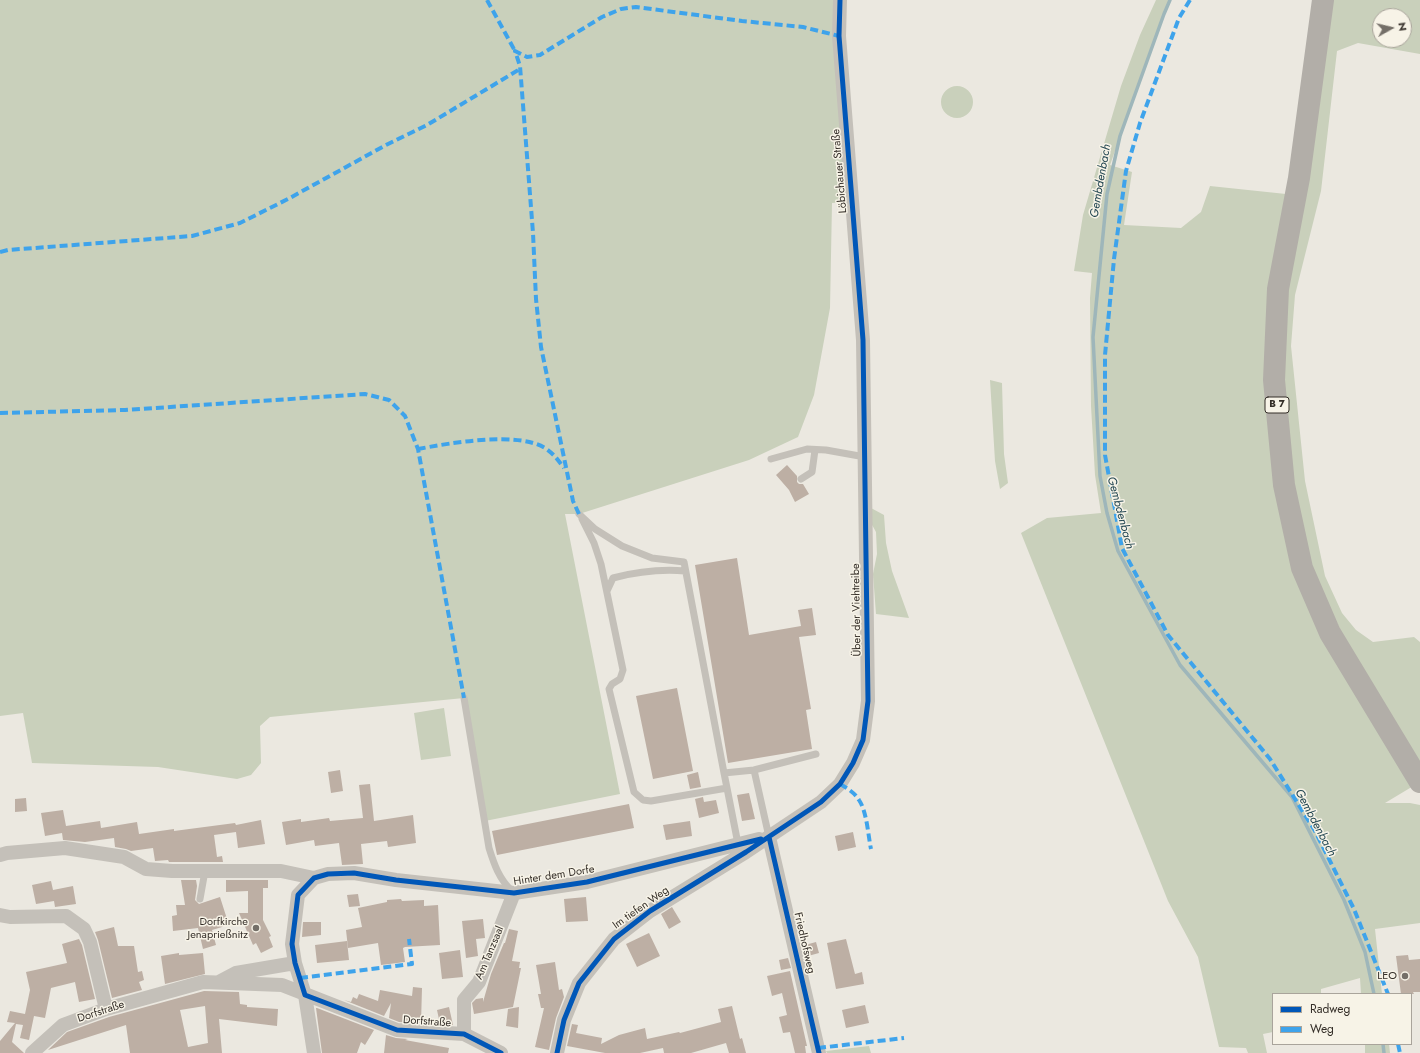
<!DOCTYPE html>
<meta charset="utf-8">
<style>
body{margin:0}
#map{position:relative;width:1420px;height:1053px;overflow:hidden;background:#ebe8e0;font-family:Jost,sans-serif}
canvas{display:block}
.legend{position:absolute;left:1272px;top:993px;width:140px;height:52px;box-sizing:border-box;background:#f7f3e7;border:1px solid #a9a49b;margin:0;padding:5px 7px;list-style:none;font-size:12px;color:#342e28}
.legend li{display:flex;align-items:center;gap:8px;height:20px}
.legend b{width:20px;border:1px solid #a9a49b}
.north{position:absolute;left:1372px;top:8px;width:40px;height:40px;box-sizing:border-box;background:#f7f3e7;border:1px solid #a9a49b;border-radius:50%;rotate:82deg;font-size:11px;font-weight:700;line-height:16px;text-align:center;color:#342e28}
.north::after{content:'';display:block;margin:auto;width:14px;height:18px;background:#746f68;clip-path:polygon(50% 0,100% 100%,50% 72%,0 100%)}
</style>
<div id="map">
<canvas width="1420" height="1053"></canvas>
<ul class="legend">
<li><b style="height:5px;background:#0057b8"></b>Radweg</li>
<li><b style="height:5px;background:#3ea3eb"></b>Weg</li>
</ul>
<div class="north">N</div>
</div>
<script>
const c = document.querySelector('canvas').getContext('2d');
c.lineJoin = 'round';
function fill(path, color) {
  c.fillStyle = color;
  c.fill(path, 'evenodd');
}
function trace(path, color, width, dash) {
  c.strokeStyle = color;
  c.lineWidth = width;
  c.lineCap = dash ? 'butt' : 'round';
  c.setLineDash(dash || []);
  c.stroke(path);
}
function write(font, color, halo, rows, align = 'center') {
  c.font = font + ' Jost,sans-serif';
  c.lineWidth = 3;
  c.setLineDash([]);
  c.textBaseline = 'middle';
  c.strokeStyle = halo;
  c.fillStyle = color;
  for (const [text, x, y, turn = 0] of rows) {
    c.save();
    c.translate(x, y);
    c.rotate((+turn || 0) * Math.PI / 180);
    c.textAlign = isNaN(turn) ? turn : align;
    if (halo) c.strokeText(text, 0, 0);
    c.fillText(text, 0, 0);
    c.restore();
  }
}
fill(new Path2D(`
 M0,0H840L853,202L832,203L830,308L814,395L798,437L749,460L579,514H565L620,794L485,821L464,698L270,717L260,726L261,763L251,775L237,779L158,767L32,763L23,713L0,716Z
 M1156,0H1170L1164,14L1110,165L1132,172L1124,225L1181,228L1201,212L1210,186L1286,194L1279,234L1290,548L1420,782L1385,803H1410L1420,805V923L1375,929L1382,994H1361L1360,978L1321,989V994H1273V1032L1263,1034L1267,1053H1248L1246,1048L1219,1047L1198,957L1168,901L1021,533L1047,518L1101,513L1095,475L1091,406L1090,298L1092,273L1074,271L1083,215L1121,86L1140,35Z
 M1323,0H1420V54L1358,43L1337,51L1321,191L1295,295L1291,346L1305,481L1325,576L1342,613L1356,630L1373,642L1414,637L1420,642V768L1362,675L1308,563L1287,464L1281,327ZM1380,16H1404V40H1380Z
 M941 102a16 16 0 1 1 32 0a16 16 0 1 1-32 0Z
 M990,380L1002,383L1004,454L1008,483L1000,489L995,461Z
 M871,508L884,515L886,543L892,571L909,618L876,614L873,574L877,554L876,532L871,523Z
 M444,708L451,756L421,760L414,713Z
 M1365,1044H1389L1390,1053H1365Z
 M869,1046L871,1053H827L826,1051Z`), '#c9d0bb');
trace(new Path2D(`
 M1170,0L1164,14L1120,136L1107,194L1093,337L1100,476L1107,513L1118,551L1180,665L1292,797L1344,900L1365,952L1374,994
 M1383,1044L1384,1053`), '#9eb6ba', 3.5);
fill(new Path2D(`
 M787,465L797,476V482L799,484H803L809,494L795,502L789,490L776,475Z
 M737,558L749,635L801,626L798,610L812,608L816,635L799,637L811,709L806,710L812,749L728,763L695,565Z
 M677,688L693,771L653,779L636,696Z
 M340,770L343,791L331,793L328,772Z
 M698,772L701,787L690,789L687,775Z
 M370,784L374,821L413,815L416,843L388,847L387,841L361,844L363,864L342,865L339,843L315,846L314,840L286,845L282,822L301,819V822L329,818L330,821L363,818L359,785Z
 M749,793L755,819L742,821L737,795Z
 M703,797L704,802L716,800L719,813L699,818L695,799Z
 M26,798L27,811L15,812V799Z
 M629,804L634,828L497,855L492,831Z
 M63,810L66,826L100,821L101,828L137,822L139,834L174,829V831L235,823L236,825L261,820L265,844L238,848L236,832L214,835L217,857L222,856L223,862H169L168,860L155,861L153,848L131,851L126,849L115,847L114,838L85,842L63,840L62,833L45,836L41,813Z
 M690,821L692,836L666,840L663,825Z
 M853,832L856,847L838,851L835,836Z
 M181,880H196L197,886L195,900L199,904L220,897L227,919L222,927L212,930L216,945L203,949L198,928L173,931L172,916L177,915L176,905H185Z
 M226,880H268V888H263V920L271,936L269,937L273,947L261,953L256,943L253,945L239,913H248V891L226,892Z
 M51,881L53,890L73,886L76,904L55,907L54,901L36,904L32,885Z
 M358,894L360,906L349,907L347,895Z
 M586,897L588,921L566,922L564,899Z
 M401,899L402,901L424,900V906L438,905L440,945L405,947L403,948L405,962L381,965L378,943L348,948L346,930L362,927L358,908L387,902V900Z
 M672,907L681,922L669,929L661,914Z
 M483,919L485,938L476,939L478,956L466,958L462,921Z
 M303,922H321V935L302,937Z
 M114,927L118,946H134L138,972L142,971L144,980L139,982L142,990L112,998L98,940L95,932Z
 M509,929L518,931L512,961L520,962L519,968H521L513,1007L474,1014L472,1003L476,999L483,998V1002L491,974L504,943H505Z
 M649,933L660,956L637,967L626,944Z
 M79,939L82,945L95,999L79,1002L75,982L51,988L45,1018L34,1016L29,1040L20,1038L23,1025L16,1024L12,1042L24,1053H0V1041L15,1023L7,1022L10,1011L25,1014L30,990L26,972L67,963L62,944Z
 M846,939L855,974L862,972L864,984L836,989L827,943Z
 M347,941L349,960L317,963L315,945Z
 M816,942L819,953L808,956L805,945Z
 M460,950L463,977L442,979L439,953Z
 M179,953V955L203,953L205,974L165,984L161,956Z
 M1408,955L1409,960L1420,959V992H1413L1414,994H1401L1396,956Z
 M788,958L791,968L781,970L779,960Z
 M555,962L559,990L562,989L564,997L556,1018L549,1050L535,1047L544,1008H541L538,994H541L536,965Z
 M790,971L807,1046H805L806,1053H795L790,1032L783,1033L779,1017L787,1015L782,993L772,996L767,976Z
 M413,987L422,988L421,1023L399,1022L389,1018L391,1003L384,1016L344,1000L351,1002L353,997L357,999L359,994L378,1001L380,990L412,996Z
 M204,991L239,992L240,1004L247,1005V1007L278,1009L277,1026L219,1019L222,1053H130L126,1025L48,1050L67,1032L109,1017ZM205,1006L208,1043L188,1047L180,1010Z
 M865,1005L869,1023L846,1028L842,1010Z
 M732,1006L740,1039L742,1038L746,1053H729L726,1043L691,1053H664L663,1048L640,1053H605L567,1046L572,1024L578,1025L576,1033L602,1038L601,1044L619,1035L645,1028L647,1039L679,1032L680,1033L721,1022L718,1009Z
 M449,1007L453,1025L440,1024L437,1010Z
 M519,1007L518,1028L506,1026L508,1009Z
 M316,1008H317L374,1030L365,1045L361,1042L357,1053H322Z
 M386,1035L396,1038L408,1039L405,1040L449,1048L448,1053H384Z`), '#bdafa4');
trace(new Path2D(`
 M771,459L807,449L826,450L865,457
 M801,479L812,472L815,450
 M579,514L595,529L622,546L652,558L684,562L724,773L754,770L816,754
 M582,519L594,543L601,564L623,670L620,679L612,684L609,689L634,792L643,800L651,801L727,788L724,773
 M607,591L613,578C636,572 661,569 685,571
 M464,698L489,848C494,864 499,879 512,891
 M754,770L769,837
 M727,788L738,844
 M200,899L205,871`), '#c4c0b9', 7);
trace(new Path2D(`
 M769,837L819,1053
 M0,855L7,853L65,848L124,857L146,869L172,871H281L314,878L328,874L354,873L396,880L514,893L587,882L759,839
 M0,915L10,917L66,916L84,929L90,942L106,1009
 M219,982L236,973L295,963
 M464,1034V1000L479,982L514,893
 M32,1053L63,1025L106,1009L203,982L282,985L397,1030L464,1034L501,1053
 M314,1053L305,995L295,963L292,944L298,895L314,878
 M557,1053L564,1020L579,983L614,939L650,911L746,852L821,802L840,784L853,763L863,740L868,701L863,340L839,36L840,0`), '#c4c0b9', 14);
trace(new Path2D(`
 M1323,0L1299,178L1278,289L1274,380L1284,485L1302,568L1330,633L1420,782`), '#b2aea8', 22);
trace(new Path2D(`
 M487,0L515,51
 M1190,0L1179,18L1140,123L1126,171L1114,259L1105,355V455L1122,548L1168,635L1270,759L1315,831L1354,909L1388,994
 M0,252L8,250L192,236L240,223L288,199L386,145L427,125L520,69
 M0,413L125,410L365,394L389,400L405,416L418,449L464,698
 M418,449C450,443 517,431 545,448C554,454 558,460 564,468
 M579,514L573,501L541,347L536,299L533,233L520,66L515,51L527,57L540,55L602,17L621,9L636,7L742,21L803,27L839,36
 M840,784C847,788 855,793 859,800C867,812 868,835 871,849
 M300,978L412,964L409,939
 M1398,1044L1400,1053
 M818,1048L904,1038`), '#3ea3eb', 4, [8, 4]);
trace(new Path2D(`
 M769,837L819,1053
 M501,1053L464,1034L397,1030L305,995L295,963L292,944L298,895L314,878L328,874L354,873L396,880L514,893L587,882L761,839
 M557,1053L564,1020L579,983L614,939L650,911L746,852L821,802L840,784L853,763L863,740L868,701L863,340L839,36L840,0`), '#0057b8', 5);
for (const [x, y, r, color] of [
 [256,928,4,"#746f68"],
 [1405,976,4,"#746f68"]
]) {
  const dot = new Path2D();
  dot.arc(x, y, r, 0, 2 * Math.PI);
  c.fillStyle = color;
  c.fill(dot);
  trace(dot, '#f7f3e7', 1.5);
}
for (const [x, y, w] of [
 [1277,405,24]
]) {
  const box = new Path2D();
  box.roundRect(x - w / 2, y - 8, w, 16, 3);
  c.fillStyle = '#f7f3e7';
  c.fill(box);
  trace(box, '#342e28', 1);
}
write('bold 10px', '#342e28', null, [
 ["B 7",1277,405]
]);
write('11px', '#342e28', '#f7f3e7', [
 ["Löbichauer Straße",840,171,-95],
 ["Über der Viehtreibe",857,610,-91],
 ["Hinter dem Dorfe",554,876,-9],
 ["Im tiefen Weg",641,908,-35],
 ["Friedhofsweg",804,943,77],
 ["Am Tanzsaal",490,953,-67],
 ["Dorfstraße",101,1012,-18],
 ["Dorfstraße",427,1022,4]
]);
write('11px', '#342e28', '#f7f3e7', [
 ["Dorfkirche",248,922],
 ["Jenaprießnitz",248,935],
 ["LEO",1397,976]
], 'right');
write('italic 12px', '#224651', '#f7f3e7', [
 ["Gembdenbach",1101,181,-80],
 ["Gembdenbach",1120,513,75],
 ["Gembdenbach",1315,823,62]
]);
</script>
